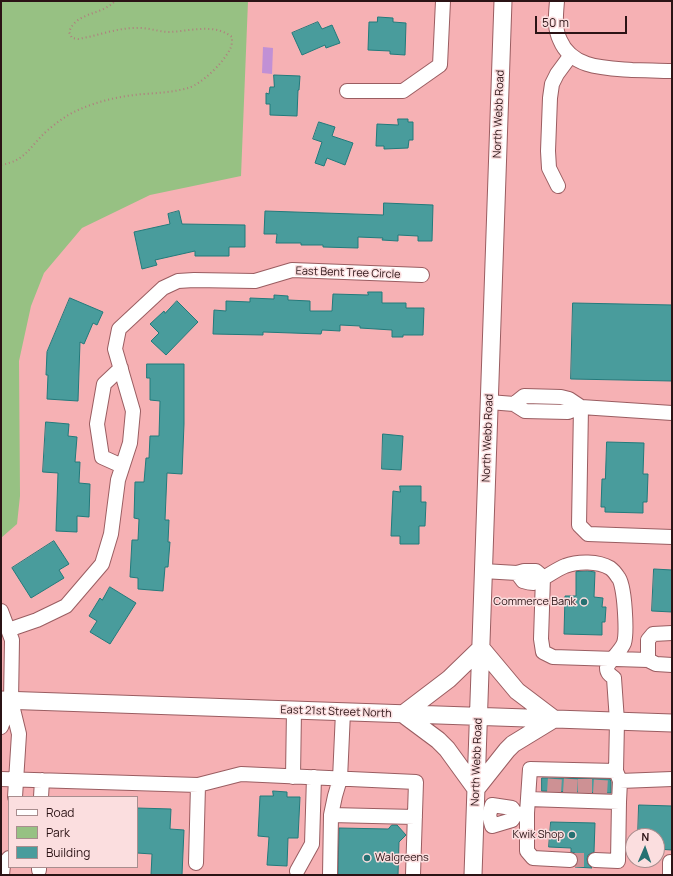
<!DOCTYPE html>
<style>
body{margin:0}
#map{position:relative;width:673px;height:876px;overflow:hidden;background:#f6b1b4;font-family:Manrope,sans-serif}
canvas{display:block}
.frame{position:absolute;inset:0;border:2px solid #2b1315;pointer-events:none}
.legend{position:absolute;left:8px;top:796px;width:130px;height:72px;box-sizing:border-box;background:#fbdedf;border:1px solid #a88d8e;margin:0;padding:5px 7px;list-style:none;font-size:12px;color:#2b1315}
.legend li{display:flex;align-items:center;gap:8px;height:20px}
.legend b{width:20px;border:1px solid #a88d8e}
.north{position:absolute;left:625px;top:828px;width:40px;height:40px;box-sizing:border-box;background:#fbdedf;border:1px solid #a88d8e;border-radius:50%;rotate:2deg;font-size:11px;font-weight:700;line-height:16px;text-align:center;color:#2b1315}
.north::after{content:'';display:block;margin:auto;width:14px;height:18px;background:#267172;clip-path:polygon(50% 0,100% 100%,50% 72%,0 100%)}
.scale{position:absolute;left:535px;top:16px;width:92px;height:18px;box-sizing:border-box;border:2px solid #2b1315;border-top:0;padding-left:5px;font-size:12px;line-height:14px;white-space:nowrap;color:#2b1315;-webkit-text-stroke:3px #fbdedf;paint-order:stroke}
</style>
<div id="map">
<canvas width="673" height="876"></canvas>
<div class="frame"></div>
<ul class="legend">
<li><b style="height:5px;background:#fff"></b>Road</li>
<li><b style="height:11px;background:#97c183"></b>Park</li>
<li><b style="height:11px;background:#499c9c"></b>Building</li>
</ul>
<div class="north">N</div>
<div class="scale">50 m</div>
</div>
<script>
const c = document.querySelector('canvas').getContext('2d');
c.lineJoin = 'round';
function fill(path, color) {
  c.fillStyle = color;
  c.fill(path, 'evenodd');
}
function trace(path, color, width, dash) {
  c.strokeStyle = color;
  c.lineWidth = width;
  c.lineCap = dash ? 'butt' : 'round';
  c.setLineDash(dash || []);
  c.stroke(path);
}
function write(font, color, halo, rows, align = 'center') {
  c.font = font + ' Manrope,sans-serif';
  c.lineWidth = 3;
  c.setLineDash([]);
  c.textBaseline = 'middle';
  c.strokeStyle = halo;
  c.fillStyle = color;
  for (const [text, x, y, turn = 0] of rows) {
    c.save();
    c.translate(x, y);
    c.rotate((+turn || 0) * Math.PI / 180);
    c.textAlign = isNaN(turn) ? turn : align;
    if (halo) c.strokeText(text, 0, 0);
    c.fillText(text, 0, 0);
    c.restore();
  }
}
fill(new Path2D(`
 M1,1H248L241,176L150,195L82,228L44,273L31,306L19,361L20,496L17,524L1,538Z`), '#97c183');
fill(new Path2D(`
 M263,47L273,48L272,74L262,73Z`), '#c190d5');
const building = new Path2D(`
 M378,17L393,18V22L406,23L405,55L390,54V51L368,50L369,22H377Z
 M318,22L322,29L332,25L340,43L326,48L325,45L302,55L292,33Z
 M274,75L300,76L299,90H298L297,116L270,115V104H266V93L269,94L270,87H274Z
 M398,119H408V122H413V140H409L408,148L384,149V146H376L377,124L398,125Z
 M319,122L335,127L332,136L353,143L345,165L327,158L324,166L315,163L322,142L313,139Z
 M384,203L433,205L432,241H418V236L398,235V241L382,240L383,238L358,237V248L323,247V245H301V243H276L277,234H264L265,211L383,215Z
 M179,211L182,224L245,225V247H229V256H195V251L155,260L157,265L142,269L134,232L170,224L168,214Z
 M368,292H382V303H406V308H424L423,335H403V337H392V330L360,328V326L340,325V331L322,330L321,334L263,332V335L213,334L214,310L226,311V301L250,302V298L274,299V295L288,296V300L310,301V311H332L333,294L368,295Z
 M70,298L103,312L97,325L93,323L84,344L80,342L78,401L47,399L48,375H46L47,352Z
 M177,301L198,322L166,355L151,341L159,333L150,324L164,311L165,313Z
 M573,303L672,305V381L571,379Z
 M147,364H184V424L182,474L167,473L165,520H169L168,542H170L168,567H165L163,591L138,589V578L130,577L132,540H138L139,519L134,518L135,482H144L146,458H149L150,436H159L160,401L150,400V378H147Z
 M46,422L69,424L68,436L77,437L75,462H80L79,483L90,484L89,517L77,516V532L56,531L58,473L43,472Z
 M383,434L403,436L401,470L382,469Z
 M607,442L644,443L643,474H648L647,502H643V513L605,512V507H601L602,479H605Z
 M400,486H421V502H426L425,526H419V544H400V536H391L393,491L400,492Z
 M54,541L69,564L59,570L64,578L31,598L12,568Z
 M654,569L672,570V612L652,611Z
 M588,571L595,572L594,597L603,598L602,607H606L605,622H602V635L564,634L565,596H576V572Z
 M110,587L136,603L110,644L90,632L97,621L89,616L100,598L102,600Z
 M542,778L610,779L611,782V793L542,791Z
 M273,791L287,792V797H300L298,838H288L287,866L267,865L269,837L258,836L260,796H273Z
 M639,805L672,806V850L657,849V836H638Z
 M137,808L171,809L170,829L184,830L182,875H151L152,854L137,853Z
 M551,822L595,823L594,852L588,855L587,859L588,864L592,868L575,867L577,864L578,860L575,853L571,852V848L549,847Z
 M392,825H397L406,835L399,842L398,875H338L339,828L388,829Z`);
fill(building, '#499c9c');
trace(building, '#227a7b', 1);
trace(new Path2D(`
 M554,793L555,777
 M570,793L571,777
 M585,793V778
 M600,794L601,778
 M570,860H595`), '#cd9194', 14, [14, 7]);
const minor = new Path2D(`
 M557,1C556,14 554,28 560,40C572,69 606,68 632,70C645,70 659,71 672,71
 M347,91H403L440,65L443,1
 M558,186L549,168L548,151L550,98L552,84L557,74L571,55
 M121,368L104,384L97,424L102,457L122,466
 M489,402L514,404L525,411L568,412L581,407L672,413
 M514,404L524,396L561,397L569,399L581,407
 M581,407L579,525L588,534L672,537
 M483,571L517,573L524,571H536L543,577
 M517,573L523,581C526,582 530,583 533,583C540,582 556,569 565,566C578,561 598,561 610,568C613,570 616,574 618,577C625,584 627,634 624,643C621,651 608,662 607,668C607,673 610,675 614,678
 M543,577L541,639L543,652L553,657L648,660L656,664L672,665
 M1,611L12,640L11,701L19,734L15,797
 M8,630L37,620L66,606L102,564L111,534L118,480L130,443L133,411L115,349L119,329L163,288L178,281L194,280L255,281L292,270L422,275
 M648,660V640L653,634L672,633
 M1,727L11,701
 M293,777L294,710
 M1,779L198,785L241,774L416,782L413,875
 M620,781L672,779
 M41,797L42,780
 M528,799L619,802L620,781L616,771
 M527,813V851L533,858L570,860
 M516,814L512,808L492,805L489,815L492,826L512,820L516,814L527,813L530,769L616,771L617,721L614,678
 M331,815L415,817
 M595,860L618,861L619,802
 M196,863L198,785
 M39,870V867
 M297,871L312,844L314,777
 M2,875L3,865L9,858
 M330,875L331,815L335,796L340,779L343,712
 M670,875V862`);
const major = new Path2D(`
 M481,648L517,691L554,719L513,744L507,750L476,789L447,749L438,740L403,714L449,679Z
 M1,700L672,723
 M473,875L503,1`);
trace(minor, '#9a5d61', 16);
trace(major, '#9a5d61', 19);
trace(new Path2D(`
 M1,165C28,160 30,145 48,130C56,123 67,115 76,111C97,101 121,96 143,94C159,93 174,92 188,88C202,84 224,62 230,49C232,46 232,41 232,37C214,23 191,31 170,32C158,32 147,27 136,28C116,28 97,36 78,39L72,38L69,32C77,11 101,16 115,1`), '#b17b7e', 2, [1, 3]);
trace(minor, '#fff', 14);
trace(major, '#fff', 17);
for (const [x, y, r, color] of [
 [584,602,4,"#267172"],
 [572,835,4,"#267172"],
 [367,858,4,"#267172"]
]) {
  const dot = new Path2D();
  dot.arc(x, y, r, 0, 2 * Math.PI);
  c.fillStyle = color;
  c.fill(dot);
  trace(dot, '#fbdedf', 1.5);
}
write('11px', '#2b1315', '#fbdedf', [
 ["North Webb Road",499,114,-88],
 ["East Bent Tree Circle",348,273,2],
 ["North Webb Road",488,438,-88],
 ["East 21st Street North",336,712,2],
 ["North Webb Road",477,762,-88]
]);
write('11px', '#2b1315', '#fbdedf', [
 ["Commerce Bank",576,602],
 ["Kwik Shop",564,835],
 ["Walgreens",375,858,"left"]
], 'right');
</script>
